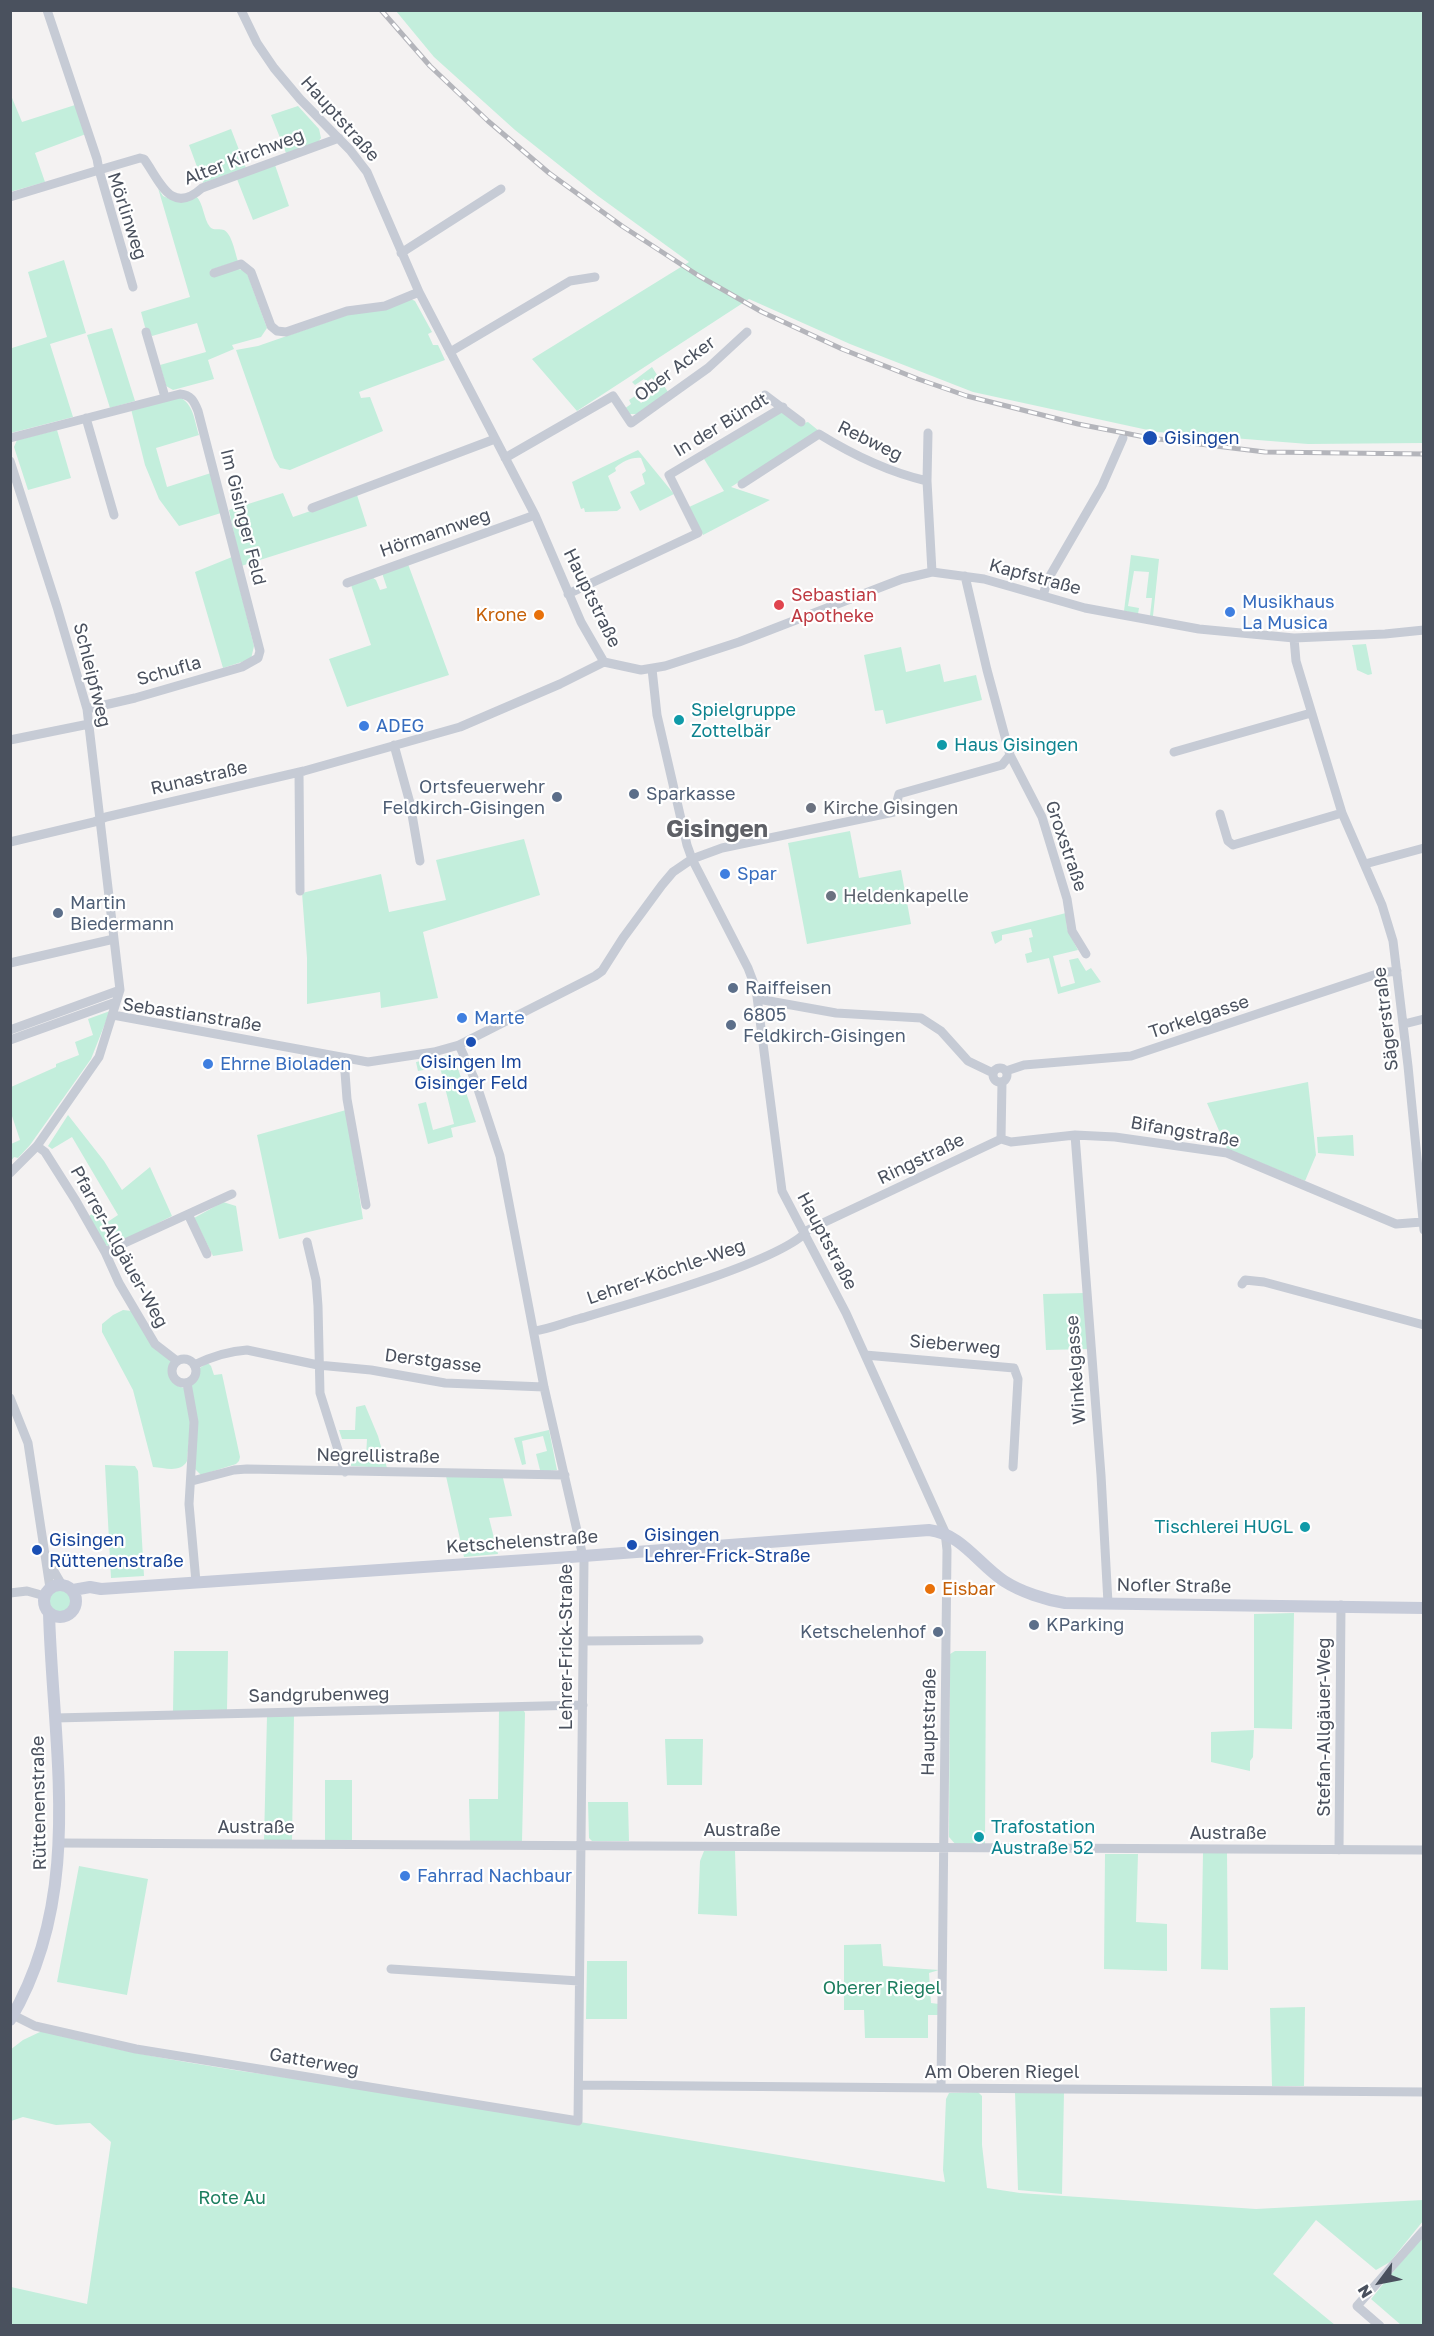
<!DOCTYPE html>
<meta charset="utf-8">
<style>
body{margin:0}
#map{position:relative;width:1434px;height:2336px;overflow:hidden;background:#f4f2f2;font-family:"Golos Text",sans-serif}
canvas{display:block}
.frame{position:absolute;inset:0;border:12px solid #4a515e;pointer-events:none}
.north{position:absolute;left:1350px;top:2252px;width:60px;height:60px;-webkit-text-stroke:4px #fff;paint-order:stroke;rotate:238deg;font-size:16px;font-weight:700;line-height:24px;text-align:center;color:#4a515e}
.north::after{content:'';display:block;margin:auto;width:21px;height:27px;background:#4a515e;clip-path:polygon(50% 0,100% 100%,50% 72%,0 100%)}
</style>
<div id="map">
<canvas width="1434" height="2336"></canvas>
<div class="frame"></div>
<div class="north">N</div>
</div>
<script>
const c = document.querySelector('canvas').getContext('2d');
c.lineJoin = 'round';
function fill(path, color) {
  c.fillStyle = color;
  c.fill(path, 'evenodd');
}
function trace(path, color, width, dash) {
  c.strokeStyle = color;
  c.lineWidth = width;
  c.lineCap = dash ? 'butt' : 'round';
  c.setLineDash(dash || []);
  c.stroke(path);
}
function write(font, color, halo, rows, align = 'center') {
  c.font = font + ' "Golos Text",sans-serif';
  c.lineWidth = 4.5;
  c.setLineDash([]);
  c.textBaseline = 'middle';
  c.strokeStyle = halo;
  c.fillStyle = color;
  for (const [text, x, y, turn = 0] of rows) {
    c.save();
    c.translate(x, y);
    c.rotate((+turn || 0) * Math.PI / 180);
    c.textAlign = isNaN(turn) ? turn : align;
    if (halo) c.strokeText(text, 0, 0);
    c.fillText(text, 0, 0);
    c.restore();
  }
}
fill(new Path2D(`
 M396,11H1423V443L1308,444L1157,432L973,392L850,344L749,299L577,411L532,359L689,262L598,196L515,130L434,57Z
 M10,93L22,122L75,105L86,134L35,153L45,182L10,192Z
 M298,106L319,129L321,138L318,142L286,153L271,115Z
 M231,129L246,168L203,183L189,145Z
 M275,165L289,206L253,220L237,179Z
 M158,188L163,196L177,202L196,196C204,204 203,218 210,227C214,231 219,228 224,230C232,234 235,253 238,261L210,270L212,276C223,272 237,264 247,273L267,328L261,337L232,345L234,349L208,360L214,379L173,390L166,386L160,365L206,352L197,323L152,336L145,327L141,312L190,297Z
 M64,260L86,333L50,344L73,417L11,433L10,345L12,348L47,337L28,272Z
 M411,299L415,301L432,332L428,334L433,345H438L445,360L359,392L361,398L370,397L383,431L290,470L280,468L274,458L236,350L258,346L353,313Z
 M112,328L135,401L110,408L87,335Z
 M652,367L668,392L637,414H628L624,409L631,404L629,400L635,396L641,403L659,389L652,378L646,382L644,379L635,385L632,382Z
 M179,397C194,404 194,420 199,435L156,448L167,487L211,473L221,513L179,526L159,499L145,465L131,409Z
 M779,413H784L800,424L808,422L819,431L731,487L770,500L703,535L689,507L724,491L704,459Z
 M57,430L71,478L28,490L14,447L17,440Z
 M638,450L674,494L640,511L630,492L645,484L642,474L646,471L641,458C631,457 622,462 615,468L616,471L608,476L621,508L617,511L585,512L584,508L581,509L572,482Z
 M283,493L293,517L357,495L367,526L241,566L229,510Z
 M1131,555L1159,559L1153,616H1150L1152,598H1146L1149,572L1134,571L1128,606L1139,608L1138,614L1124,611Z
 M232,557L254,646L251,659L223,668L195,572Z
 M408,564L449,675L347,707L329,659L371,645L351,585L372,577L376,580L380,590L387,588L382,573Z
 M1366,644L1372,674L1368,675L1357,670L1353,648L1352,645Z
 M901,647L906,672L940,664L944,682L976,675L982,700L886,724L883,710L875,711L864,655Z
 M850,831L859,878L901,870L911,924L807,944L788,843Z
 M524,839L540,895L423,932L438,998L381,1008L380,992L307,1004V958L302,893L381,874L389,912L446,900L436,860Z
 M1066,913L1067,929L1078,950L1053,956L1061,987L1075,983L1069,960L1078,958L1086,971L1091,968L1101,982L1058,994L1049,958L1027,963L1025,954L1032,952L1029,938L1033,937L1031,929L1002,935V940L995,944L991,932Z
 M110,1011L91,1059L30,1145L18,1158L14,1157L11,1161V1144L20,1140L11,1113V1087L56,1067V1064L79,1055L75,1042L93,1035L88,1019Z
 M453,1054L476,1122L451,1128L453,1137L428,1144L418,1104L426,1102L433,1130L454,1124L440,1067L418,1071L416,1062Z
 M1308,1082L1316,1155L1305,1181L1227,1149L1207,1103Z
 M346,1110L363,1219L279,1239L257,1135Z
 M68,1115L104,1161L122,1190L150,1167L172,1216L111,1247L105,1245L89,1216L98,1210L106,1223L118,1215L72,1137L52,1149L48,1146Z
 M1353,1135L1354,1156L1318,1153L1317,1137Z
 M223,1202L236,1206L243,1251L213,1256L194,1218Z
 M1085,1293L1088,1349L1046,1350L1043,1294Z
 M123,1310L132,1311L172,1361C166,1374 170,1385 184,1388L191,1420L187,1461C181,1473 165,1468 153,1467L133,1390L102,1332V1324L113,1315Z
 M208,1363L211,1366L214,1375L222,1374L240,1457L239,1461L236,1464L201,1475L194,1468L191,1385L198,1375V1369Z
 M365,1405L378,1436L387,1468L351,1466V1457H366L367,1439H342L339,1430H355L356,1407Z
 M549,1430L557,1470L542,1472L540,1470L536,1454L547,1451L543,1436L522,1441L526,1464L522,1465L514,1438Z
 M105,1465L135,1466L138,1471L144,1576L111,1578Z
 M446,1476L503,1478L512,1516L489,1518L498,1554L464,1557Z
 M49 1601a11 11 0 1 1 22 0a11 11 0 1 1-22 0Z
 M1294,1613L1292,1729L1254,1728V1614Z
 M174,1651H228L227,1710L173,1712Z
 M955,1651H986L985,1845H956L949,1837L950,1654Z
 M499,1710L524,1711L525,1713L522,1841H470L469,1799H498Z
 M294,1715L292,1840L264,1841L267,1716Z
 M1254,1730L1253,1757L1250,1761V1771L1211,1762V1732Z
 M665,1739H703L702,1785H667Z
 M325,1780H352V1840H325Z
 M588,1802H628L629,1841H592L589,1838Z
 M704,1851H735L737,1916L698,1914L700,1861Z
 M1227,1852L1228,1970L1201,1969L1203,1853Z
 M1105,1854H1138L1136,1922L1167,1924V1971L1104,1969Z
 M79,1866L148,1879L127,1995L57,1982Z
 M881,1944L883,1966L939,1970L929,1973L931,2003L939,2004V2015H928V2038H865L864,2010H844V1945Z
 M587,1961H627V2019H586Z
 M1305,2007L1304,2086H1272L1270,2008Z
 M42,2031C170,2066 301,2078 432,2098C603,2125 774,2155 945,2182L943,2170L946,2099L949,2093L978,2092L982,2096V2145L987,2188L1020,2193L1256,2209L1423,2200V2221L1390,2262L1376,2270L1316,2220L1273,2274L1335,2325H11V2287L87,2304L111,2142L90,2123L56,2125L23,2117L11,2121L10,2050L23,2040Z
 M1015,2092H1064L1062,2194L1018,2190Z
 M1423,2235V2325H1401L1371,2299Z`), '#c3eedc');
trace(new Path2D(`
 M47,10L97,159L99,170L140,158L144,159C160,181 171,216 202,188L339,138
 M241,10L257,43L274,68L300,99L350,150L367,172L419,292L535,515L581,622L604,662L641,670L665,666L739,642L902,579L932,572L984,579L1085,608L1199,629L1294,638L1385,634L1424,630
 M10,197L99,170L133,287
 M401,253L501,189
 M214,273L241,264L251,272L271,326L277,331L286,332L347,311L385,306L419,292
 M146,332L165,397
 M450,352L570,281L595,277
 M765,395L801,422
 M86,418L114,515
 M928,433L927,481L932,572
 M10,438L180,394C191,395 194,401 198,411L260,651L258,658L242,667L135,698L87,709
 M505,458L613,396L631,423L708,368L747,332
 M10,461L57,607L87,709L120,990L99,1057L37,1146L10,1173
 M742,484L819,434C853,455 888,472 927,481
 M312,508L495,439
 M965,576L987,670L1010,755L1042,817L1067,899L1072,931L1086,954
 M347,583L535,515
 M568,594L698,533L669,475L783,407
 M1043,596L1047,581L1102,486L1123,438
 M1294,638L1296,661L1342,813L1382,905L1393,941L1408,1066L1424,1230
 M652,669L657,715L687,845L692,859L748,968L756,989L782,1191L846,1313L945,1532L947,1550L941,2088
 M10,740L89,724
 M394,745L410,803L420,861
 M1174,752L1311,713
 M299,772L300,891
 M1220,814L1228,841L1233,845L1342,813
 M10,842L94,822L106,817L304,771L460,727L560,684L604,662
 M1365,864L1424,848
 M10,963L114,939
 M758,999L836,1013L921,1018L941,1031L968,1061L993,1073
 M113,1015L368,1062L434,1052L459,1045L595,976L602,971L623,938L662,885L673,872L692,859L722,848L894,812L899,794L1002,765L1010,755
 M1404,1024L1424,1019
 M10,1030L120,990
 M10,1040L116,1002
 M344,1059L347,1099L366,1205
 M993 1075a7 7 0 1 1 14 0a7 7 0 1 1-14 0Z
 M1006,1071L1024,1065L1131,1056L1380,973L1397,971
 M1075,1135L1101,1475L1108,1603
 M1001,1139L1011,1142L1075,1135L1115,1137L1227,1153L1396,1224L1422,1222
 M1001,1139L1002,1082
 M37,1146L45,1152L76,1201L105,1252L119,1283L155,1344L177,1361
 M188,1214L207,1254
 M307,1242L316,1280L318,1306L320,1393L345,1472
 M105,1252L232,1194
 M1242,1284L1245,1280L1264,1282L1424,1325
 M534,1331C549,1329 563,1323 578,1319C623,1306 782,1262 808,1230L1001,1139
 M865,1355L1014,1368L1018,1379L1013,1467
 M172 1371a12 12 0 1 1 24 0a12 12 0 1 1-24 0Z
 M194,1365C211,1357 229,1351 247,1350L318,1365L371,1370L445,1383L544,1387
 M187,1383L194,1422L189,1504L196,1582
 M10,1398L28,1443L50,1588
 M192,1481L234,1470L247,1469L565,1475
 M48,1561L62,1585
 M10,1593L27,1591L45,1596
 M583,1641L699,1640
 M55,1718L583,1705
 M60,1843L1424,1850
 M1339,1850L1341,1605
 M391,1969L579,1981
 M13,2015L35,2026L136,2049L578,2121L584,1561L544,1387L500,1156L475,1080L459,1045
 M580,2085L1424,2092
 M1380,2326L1357,2306L1424,2230`), '#c6cbd5', 9);
trace(new Path2D(`
 M44 1601a16 16 0 1 1 32 0a16 16 0 1 1-32 0Z
 M73,1590L90,1587L101,1589L570,1557L929,1530C962,1534 978,1564 1004,1581C1021,1592 1046,1600 1065,1603L1424,1608
 M10,2020C85,1894 53,1751 49,1613`), '#c6cbd9', 12);
const rail = new Path2D(`
 M381,10L430,66L488,121L549,173L622,226L699,276L762,312L842,349L918,379L967,396L1078,424L1150,438L1265,452L1424,454`);
trace(rail, '#b4b5bb', 5);
trace(rail, '#fff', 3, [9]);
for (const [x, y, r, color] of [
 [1150,438,8,"#1a4fb4"],
 [779,605,6,"#e0444e"],
 [1230,612,6,"#3f7fe0"],
 [539,615,6,"#e8710a"],
 [679,720,6,"#0f9aa8"],
 [364,726,6,"#3f7fe0"],
 [942,745,6,"#0f9aa8"],
 [634,794,6,"#5c6f8a"],
 [557,797,6,"#5c6f8a"],
 [811,808,6,"#6b7280"],
 [725,874,6,"#3f7fe0"],
 [831,896,6,"#6b7280"],
 [58,913,6,"#5c6f8a"],
 [733,988,6,"#5c6f8a"],
 [462,1018,6,"#3f7fe0"],
 [731,1025,6,"#5c6f8a"],
 [471,1042,6,"#1a4fb4"],
 [208,1064,6,"#3f7fe0"],
 [1305,1527,6,"#0f9aa8"],
 [632,1545,6,"#1a4fb4"],
 [37,1550,6,"#1a4fb4"],
 [930,1589,6,"#e8710a"],
 [1034,1625,6,"#5c6f8a"],
 [938,1632,6,"#5c6f8a"],
 [979,1837,6,"#0f9aa8"],
 [405,1876,6,"#3f7fe0"]
]) {
  const dot = new Path2D();
  dot.arc(x, y, r, 0, 2 * Math.PI);
  c.fillStyle = color;
  c.fill(dot);
  trace(dot, '#fff', 2);
}
write('18px', '#4a515e', '#fff', [
 ["Hauptstraße",340,119,48],
 ["Alter Kirchweg",244,157,-21],
 ["Mörlinweg",127,216,72],
 ["Ober Acker",675,369,-37],
 ["In der Bündt",721,425,-31],
 ["Rebweg",870,441,26],
 ["Im Gisinger Feld",243,517,76],
 ["Hörmannweg",435,533,-19],
 ["Kapfstraße",1035,577,15],
 ["Hauptstraße",592,598,64],
 ["Schufla",169,671,-16],
 ["Schleipfweg",92,675,76],
 ["Runastraße",199,778,-13],
 ["Groxstraße",1066,846,71],
 ["Sebastianstraße",192,1015,9],
 ["Torkelgasse",1199,1017,-18],
 ["Sägerstraße",1386,1019,-97],
 ["Bifangstraße",1185,1132,10],
 ["Ringstraße",921,1159,-26],
 ["Hauptstraße",827,1241,62],
 ["Pfarrer-Allgäuer-Weg",119,1247,61],
 ["Lehrer-Köchle-Weg",666,1272,-19],
 ["Sieberweg",955,1345,5],
 ["Derstgasse",433,1361,7],
 ["Winkelgasse",1076,1370,-94],
 ["Negrellistraße",378,1456,1],
 ["Ketschelenstraße",522,1542,-4],
 ["Nofler Straße",1174,1586,1],
 ["Lehrer-Frick-Straße",566,1647,-90],
 ["Sandgrubenweg",319,1695,-1],
 ["Hauptstraße",929,1722,-89],
 ["Stefan-Allgäuer-Weg",1324,1727,-90],
 ["Rüttenenstraße",39,1803,-91],
 ["Austraße",256,1827],
 ["Austraße",742,1830],
 ["Austraße",1228,1833],
 ["Gatterweg",314,2062,10],
 ["Am Oberen Riegel",1002,2072]
]);
write('18px', '#164399', '#fff', [
 ["Gisingen",1164,438],
 ["Gisingen Im",471,1062,"center"],
 ["Gisinger Feld",471,1083,"center"],
 ["Gisingen",644,1535],
 ["Lehrer-Frick-Straße",644,1556],
 ["Gisingen",49,1540],
 ["Rüttenenstraße",49,1561]
], 'left');
write('18px', '#be3a42', '#fff', [
 ["Sebastian",791,595],
 ["Apotheke",791,616]
], 'left');
write('18px', '#366cbe', '#fff', [
 ["Musikhaus",1242,602],
 ["La Musica",1242,623],
 ["ADEG",376,726],
 ["Spar",737,874],
 ["Marte",474,1018],
 ["Ehrne Bioladen",220,1064],
 ["Fahrrad Nachbaur",417,1876]
], 'left');
write('18px', '#c56008', '#fff', [
 ["Krone",527,615],
 ["Eisbar",942,1589,"left"]
], 'right');
write('18px', '#0d838f', '#fff', [
 ["Spielgruppe",691,710],
 ["Zottelbär",691,731],
 ["Haus Gisingen",954,745],
 ["Tischlerei HUGL",1293,1527,"right"],
 ["Trafostation",991,1827],
 ["Austraße 52",991,1848]
], 'left');
write('18px', '#4e5e75', '#fff', [
 ["Ortsfeuerwehr",545,787,"right"],
 ["Feldkirch-Gisingen",545,808,"right"],
 ["Sparkasse",646,794],
 ["Martin",70,903],
 ["Biedermann",70,924],
 ["Raiffeisen",745,988],
 ["6805",743,1015],
 ["Feldkirch-Gisingen",743,1036],
 ["KParking",1046,1625],
 ["Ketschelenhof",926,1632,"right"]
], 'left');
write('18px', '#5b616d', '#fff', [
 ["Kirche Gisingen",823,808],
 ["Heldenkapelle",843,896]
], 'left');
write('18px', '#1c7e5f', '#fff', [
 ["Oberer Riegel",882,1988],
 ["Rote Au",232,2198]
]);
write('bold 24px', '#5e6066', '#fff', [
 ["Gisingen",717,829]
]);
</script>
